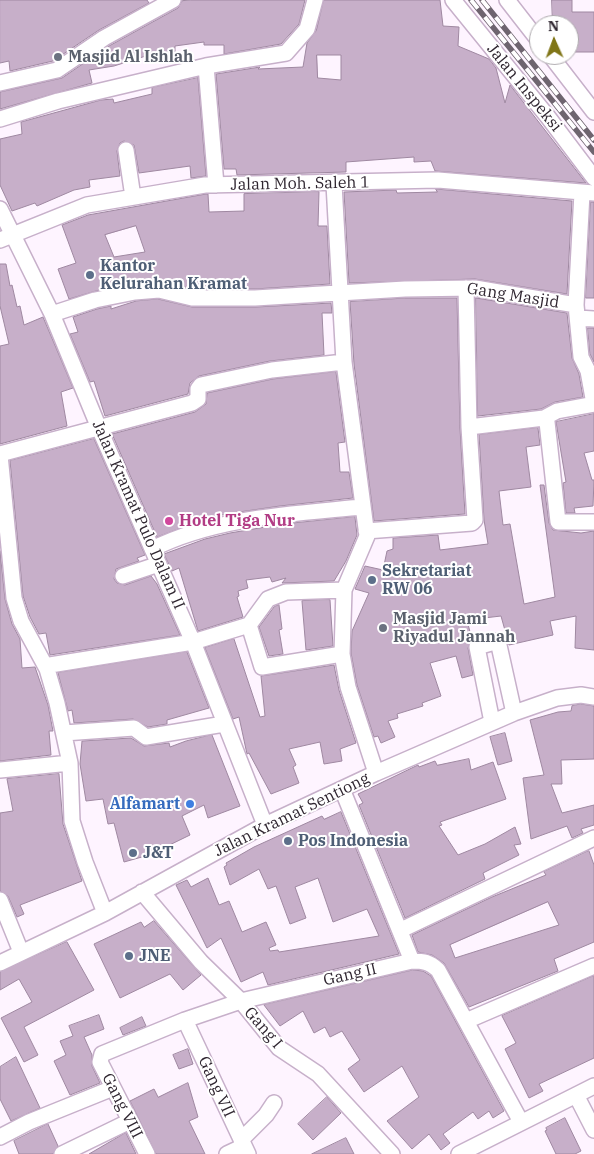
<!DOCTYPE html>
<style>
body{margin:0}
#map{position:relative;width:594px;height:1154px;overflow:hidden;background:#fef4ff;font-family:"IBM Plex Serif",serif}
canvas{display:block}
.north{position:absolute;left:529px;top:15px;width:50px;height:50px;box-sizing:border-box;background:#fff;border:1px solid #aca8ac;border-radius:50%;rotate:358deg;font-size:14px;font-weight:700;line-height:20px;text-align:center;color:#2f2630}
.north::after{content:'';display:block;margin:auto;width:18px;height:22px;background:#807517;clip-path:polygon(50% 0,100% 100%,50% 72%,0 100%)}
</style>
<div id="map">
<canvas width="594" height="1154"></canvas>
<div class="north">N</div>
</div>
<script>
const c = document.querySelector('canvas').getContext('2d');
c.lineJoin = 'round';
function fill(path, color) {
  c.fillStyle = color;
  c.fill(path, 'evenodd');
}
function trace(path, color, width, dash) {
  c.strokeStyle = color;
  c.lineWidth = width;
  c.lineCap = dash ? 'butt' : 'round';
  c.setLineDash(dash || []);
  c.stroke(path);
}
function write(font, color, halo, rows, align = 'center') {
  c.font = font + ' "IBM Plex Serif",serif';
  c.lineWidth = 4;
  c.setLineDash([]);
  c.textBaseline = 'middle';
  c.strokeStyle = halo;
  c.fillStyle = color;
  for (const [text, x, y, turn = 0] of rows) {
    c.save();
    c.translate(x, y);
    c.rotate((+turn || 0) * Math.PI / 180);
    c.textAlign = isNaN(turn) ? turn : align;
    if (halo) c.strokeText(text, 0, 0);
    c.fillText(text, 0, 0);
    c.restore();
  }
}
const building = new Path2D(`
 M0,0H147L149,3L99,30L53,61L10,71L9,61L0,63Z
 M191,0H305L299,24L281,44L224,54V45H204V42L175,46V59L149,60V55L114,66L89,70L92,83L0,109V92L62,78L109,46L178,8L182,1Z
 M324,0H440L443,26L459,27L458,46L489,59L496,68L505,103L510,85L586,183L435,171L431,161L414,162V157L346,162V172L237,175L236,169H224L216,74L260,67L258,69L303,67L307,43L316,31ZM317,55H341V80L318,78Z
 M552,0H572V12H594V52H569V25H553Z
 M198,78L206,176L191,178L190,166L139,173L134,145L124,141L120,143L117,151L120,176L89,180L90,187L74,190L37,206L35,203L12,211L0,185V139L22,134L21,122L101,100L113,99L114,103L152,94V88Z
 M436,189L572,201L567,294L475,279L349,283L344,192L396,190L397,193L437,192Z
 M319,192L318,226H327L330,284L255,289H193L161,281L129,284L128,278L105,286L106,288L69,299L58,269L76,263L62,225L88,215L206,194H208L209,212L244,211V194ZM136,226L145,252L114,257L105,235Z
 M591,202H594V298H586Z
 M0,264H6L10,286L12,285L17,307L20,306L24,325L43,317L73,388L61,392L67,426L0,444V346L9,344L0,306Z
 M405,298H457L460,428L465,514L374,521L354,364L350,302Z
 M476,298L567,313L572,358L579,374L583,397L555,402L541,409L478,416Z
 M158,299L192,307H256L331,303L332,313H322L324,355L270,361L199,376L190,383L188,394L105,416L94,381L90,382L70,334L78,332L73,317L97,309L111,306V309L136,301Z
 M588,328H594V362L590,354Z
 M336,372L345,442L338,443L340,472H349L353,498L280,506L226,514L199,521L157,537L112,434L195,412L206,404L207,393L273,379Z
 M594,414V451L584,453L592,480H594L593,506L574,508L575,513H566L563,483L566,482L556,422Z
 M538,428L540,445L526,447L531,487L499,491L503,525L510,524L524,604L555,597L540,485H544L549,523L553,530L581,533L594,531V650L575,648L576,616L550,621L553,635L509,645L501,616L467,620L472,640L468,648L473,675L462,678L456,656L430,663L441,696L422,703L423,706L397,714L398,718L388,721L395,737L381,743L378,736L374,737L357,685L351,653L352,631L369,593L355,589L365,566L383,570L387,551L393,549V538L438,535L440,550L488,544L484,520L479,435Z
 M94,439L145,555L137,558L139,561L116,569L114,579L117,583L125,585L151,576L157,584L180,635L50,655L46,633L39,634L30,617L23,596L10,461Z
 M355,517L357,535L346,561L334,581L282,583L286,578L272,582L270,577L246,580L248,588L238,591L239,596L237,597L243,617L198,631L179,568L172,571L164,554L205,539L230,533L283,524Z
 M0,551L5,599L12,624L20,639L22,668L35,667L48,705L53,731H49L51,755L0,761Z
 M330,600L333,646L306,650L302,601Z
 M279,605L282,629L279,630L283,654L269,656L259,627L274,607Z
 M234,639L260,717L265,716L261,676L334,665L339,690L356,743L340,749L342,761L324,764L320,742L289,749L296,765L293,767L299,783L271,794L249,753L247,754L239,717L233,719L205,648Z
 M187,652L209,708L167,720V724L148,727L133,719L74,723L72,710L68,711L58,673Z
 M581,704L594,706V759L561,760L562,784H551L562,813L594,805V825L581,829L583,833L572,838L567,826L531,839L523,778L544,775L530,720L558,712L571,711L572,706Z
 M505,733L512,761L498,765L490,737Z
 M212,735L240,806L208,818L204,805L182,816L190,835L149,855L124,862L114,823L108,824L103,799L86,801L80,764L82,741L131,738L144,746L169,743L170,747L186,741Z
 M469,759L471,770L493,762L506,799L440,822L442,825L439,826L458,855L485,844L515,827L521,844L514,845L519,855L483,873L485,879L405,918L359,805L363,803L358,794L418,765L419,767L435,761L437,765Z
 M59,774L63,824L82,881L20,905L24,914L17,917L8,896L0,891V813L13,811L7,779Z
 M341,812L399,954L268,985L263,972L241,982L221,938L207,948L176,885L187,880L191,887L208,878L219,905L229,901L242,932L266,922L276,945L269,948L270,951L278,950L279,952L379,936L367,909L333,922L318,878L295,887L306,918L290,924L276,886L268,889L259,869L230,885L224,867L227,865L226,863L254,847L322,816L324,819Z
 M589,851L594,865V942L554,959L558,971L469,1007L444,963L432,955L418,952L412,935L492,897L546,875L544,872ZM548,902L559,925L455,958L450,945Z
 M154,921L201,975L183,990L170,974L120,998L94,944L141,922L144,927Z
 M67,942L94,990L24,1027L38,1055L24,1062L1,1018L32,1002L19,979L0,990V972Z
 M413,970L423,971L431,976L504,1111L493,1118L489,1111L478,1119L473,1112L443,1134L450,1143L441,1150L429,1134L412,1149L387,1121L419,1097L402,1066L364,1092L348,1069L360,1060L342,1031L330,1037L325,1027L314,1033L303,1011L280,1026L264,1005Z
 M594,976V1058L539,1084L543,1091L529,1098L505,1049L516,1043L502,1016Z
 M99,1015L104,1029L84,1037L92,1055V1066L100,1083L70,1095L54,1061L66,1055L60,1041L73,1036L69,1026Z
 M142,1017L146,1026L123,1035L120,1028Z
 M188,1049L193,1064L179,1069L173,1055Z
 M16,1057L40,1108L11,1121L0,1099V1067Z
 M188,1083L198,1117L189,1121L205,1154H156L130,1101L154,1089L158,1097Z
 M327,1097L341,1113L313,1140L298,1124Z
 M565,1118L581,1151L575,1154H556L545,1131L547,1130L546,1128Z
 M48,1124L58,1146L53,1154H19L14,1141Z
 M126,1133L136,1154H89L113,1140Z
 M346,1138L354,1154H312Z`);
fill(building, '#c7afc9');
trace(building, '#9f88a1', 1);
const minor = new Path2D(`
 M453,0L548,117L594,178
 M507,0L539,41
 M550,55L594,112
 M206,66L216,185
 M0,83L57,70L104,38L173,0
 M0,119L58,101L206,66L286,53L307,29L315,0
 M126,150L133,197
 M334,184L344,362L367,536L344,590L342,654L348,687L376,773
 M582,193L576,305L581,357L588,371L594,404
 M0,209L52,314L99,428L193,642L265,825
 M0,240L87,205L205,185L438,180L594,193
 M52,314L95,300L135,292L159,290L192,298H255L405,289L475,288L576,305
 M578,318L594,319
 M544,418L547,422L558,522H594
 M469,427L544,418L557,411L594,404
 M0,454L192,403L198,399V389L201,385L272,370L344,362
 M0,455L14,598L21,621L47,669L57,703L70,763L72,821L85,862L105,913
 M366,531L472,523L475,520L469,427L466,288
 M152,549C216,517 292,514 362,507
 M123,576L159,564
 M249,625L262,667L342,654
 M47,669L50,665L193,642L249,625L268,599L286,592L344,590
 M492,722L477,647L498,641L514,713
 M64,733L134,728L146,737L224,724
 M0,770L70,763
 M342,789L412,961
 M142,892L201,962L241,1001L279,1048L318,1074L392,1154
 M0,900L21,952
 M401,930L594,838
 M0,963L105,913L265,825L376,773L514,713L557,698L581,695L594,697
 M185,1020L248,1154
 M466,1021L594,966
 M576,1095L594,1130
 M0,1137L29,1122L113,1088
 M241,1140L266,1115L274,1103
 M62,1154L130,1121
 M147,1154L100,1062L102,1054L185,1020L241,1001L412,961C424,961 429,962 438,970L521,1122
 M227,1154L244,1146
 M459,1154L594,1086`);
trace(minor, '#c7b0ca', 18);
trace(minor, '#fff', 15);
const rail = new Path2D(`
 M471,0L594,152
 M482,0L594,140`);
trace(rail, '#6e646f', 5.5);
trace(rail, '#fff', 4, [11]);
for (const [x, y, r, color] of [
 [58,57,5,"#6b7280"],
 [90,275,5,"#5c6f8a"],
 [169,521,5,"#d1479c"],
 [372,580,5,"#5c6f8a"],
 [383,628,5,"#6b7280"],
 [190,804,5,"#3f7fe0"],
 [288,841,5,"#5c6f8a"],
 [133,853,5,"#5c6f8a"],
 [129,956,5,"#5c6f8a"]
]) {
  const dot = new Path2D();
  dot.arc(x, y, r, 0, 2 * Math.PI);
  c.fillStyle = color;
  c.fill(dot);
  trace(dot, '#fff', 2);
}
write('bold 16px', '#5b616d', '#fff', [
 ["Masjid Al Ishlah",68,57],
 ["Masjid Jami",393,619],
 ["Riyadul Jannah",393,637]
], 'left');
write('16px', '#2f2630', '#fff', [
 ["Jalan Inspeksi",524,88,51],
 ["Jalan Moh. Saleh 1",300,184,-1],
 ["Gang Masjid",513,296,9],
 ["Jalan Kramat Pulo Dalam II",138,515,66],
 ["Jalan Kramat Sentiong",292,815,-26],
 ["Gang II",350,975,-13],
 ["Gang I",263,1028,49],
 ["Gang VII",216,1087,65],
 ["Gang VIII",122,1106,63]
]);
write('bold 16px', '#4e5e75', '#fff', [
 ["Kantor",100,266],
 ["Kelurahan Kramat",100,284],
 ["Sekretariat",382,571],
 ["RW 06",382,589],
 ["Pos Indonesia",298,841],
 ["J&T",143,853],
 ["JNE",139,956]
], 'left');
write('bold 16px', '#b23c85', '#fff', [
 ["Hotel Tiga Nur",179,521]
], 'left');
write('bold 16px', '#366cbe', '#fff', [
 ["Alfamart",180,804]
], 'right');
</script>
